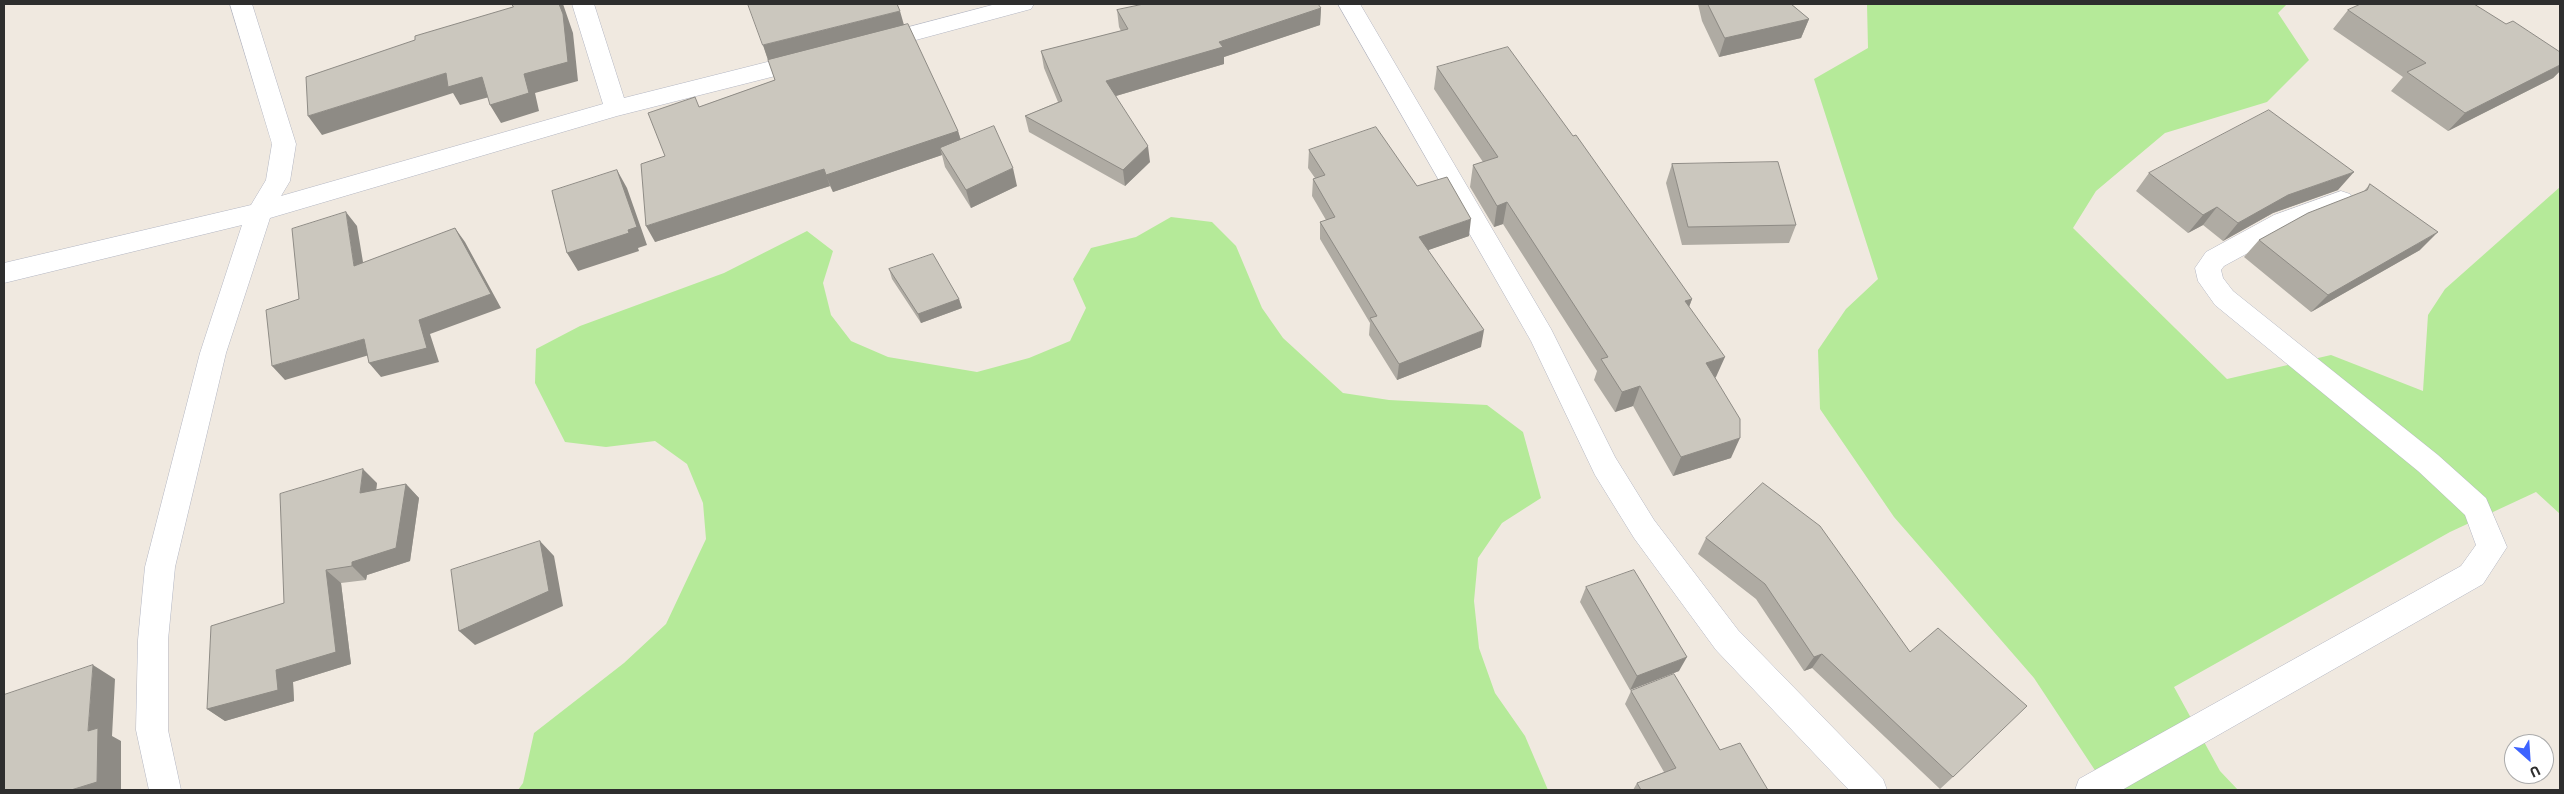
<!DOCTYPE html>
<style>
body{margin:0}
#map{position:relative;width:2564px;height:794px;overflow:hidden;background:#f0e9e0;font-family:"IBM Plex Sans",sans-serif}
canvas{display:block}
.frame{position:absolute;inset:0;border:5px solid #2e2e2e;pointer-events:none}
.north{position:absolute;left:2504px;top:734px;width:50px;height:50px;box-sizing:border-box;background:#fff;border:1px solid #ababab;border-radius:50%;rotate:154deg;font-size:14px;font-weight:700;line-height:20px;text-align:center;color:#2e2e2e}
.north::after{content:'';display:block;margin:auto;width:18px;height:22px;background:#3d63ff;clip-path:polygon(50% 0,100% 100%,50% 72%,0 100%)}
</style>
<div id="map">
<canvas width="2564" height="794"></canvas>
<div class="frame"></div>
<div class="north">U</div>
</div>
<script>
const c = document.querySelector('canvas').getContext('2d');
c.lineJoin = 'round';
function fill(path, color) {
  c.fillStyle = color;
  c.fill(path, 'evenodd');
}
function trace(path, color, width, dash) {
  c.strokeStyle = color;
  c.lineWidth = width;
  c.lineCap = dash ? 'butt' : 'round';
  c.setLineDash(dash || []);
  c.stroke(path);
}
fill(new Path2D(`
 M1867,4H2287L2278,13L2309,60L2267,102L2165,133L2096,191L2073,228L2227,379L2331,355L2423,391L2428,315L2445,289L2560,187V514L2536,492L2450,532L2174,687L2220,771L2238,790H2108L2034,678L1894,517L1820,409L1818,350L1846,309L1878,279L1814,79L1868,48Z
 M1171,217L1212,222L1236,246L1262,308L1283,338L1343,393L1389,400L1487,405L1523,432L1541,498L1502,523L1478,558L1474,601L1479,648L1495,693L1525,736L1548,790H518L523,783L534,733L624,663L666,624L706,539L703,503L687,464L655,441L606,447L565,442L535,383L536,349L580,326L724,273L807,231L833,251L823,283L831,315L851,341L888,357L977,372L1029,358L1070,341L1086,308L1073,279L1091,248L1136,237Z`), '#b5ea99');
const street = new Path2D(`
 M230,4H252L296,144L290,181L281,196L603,104L572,4H594L624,98L807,52L815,54L818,60L815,66L617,116L270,218L226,353L175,567L168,640V730L181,790H149L136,730L138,640L145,567L200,353L242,225L4,283V263L251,205L266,180L272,144Z
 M996,4H1034L1031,9L875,51L867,48L864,43L867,38Z
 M1338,4H1360L1551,329L1615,457L1654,520L1738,630L1883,779L1887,790H1849L1716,650L1634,538L1595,475L1531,341Z
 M2341,191L2350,194L2353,200L2350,206L2292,229L2224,266L2221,270L2223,278L2233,291L2438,455L2486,498L2507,547L2483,584L2122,790H2075L2079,779L2461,566L2476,545L2465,515L2418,471L2215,305L2198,281L2195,268L2206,252L2274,215Z`);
trace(street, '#b3b6c2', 1);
fill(street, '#fff');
fill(new Path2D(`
 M1698,4H1791L1809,19L1801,38L1719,57L1702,21Z
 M1321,8L1320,25L1224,57V64L1116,96L1150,162L1125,186L1029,132L1025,116L1058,102L1044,68L1041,51L1121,31L1119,27L1117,10Z
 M2348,10L2506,24L2560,52V71L2553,78L2448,131L2391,91L2403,77L2333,29Z
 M904,25L958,131L961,140L1017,186L971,208L945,167L942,155L833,192L830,186L655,242L665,156L699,107L775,80L763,45Z
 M1437,67L1692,299L1689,307L1716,377L1715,378L1731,458L1673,476L1633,406L1615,412L1594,380L1597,371L1503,224L1494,227L1470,187L1473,165L1483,162L1434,89Z
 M1309,150L1417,186L1469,236L1428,250L1481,347L1397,380L1369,335L1370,323L1320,239V222L1326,220L1312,196L1313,179L1315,178L1308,168Z
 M1672,164L1796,225L1789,243L1682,245L1666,183Z
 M2149,173L2338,190L2273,213L2223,241L2203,225L2188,233L2136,191Z
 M2370,184L2420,250L2311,312L2244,257L2259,240L2364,191Z
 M889,269L959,299L962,308L921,323L892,279Z
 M377,483L376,490L406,484L419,498L410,561L367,575L366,580L341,583L351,664L293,682L294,701L225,721L207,709Z
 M1763,483L1953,777L1940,789L1812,668L1804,671L1756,599L1698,554L1706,538Z
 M1586,587L1679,671L1630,690L1580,602Z
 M1631,691L1720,750L1768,790H1633L1637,783L1664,772L1625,704Z`), '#afaba3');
fill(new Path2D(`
 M559,4H563L573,33L578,81L535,93L539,111L501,123L490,105L524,74Z
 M1321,8L1320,25L1224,57V64L1109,98L1106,81L1219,42Z
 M900,11L904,25L768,60L763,45Z
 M1809,19L1801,38L1719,57L1725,38Z
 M2560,65V71L2553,78L2448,131L2465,113Z
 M446,73L482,77L493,96L460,105L453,93L322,135L308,116Z
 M958,131L963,148H940L942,155L833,192L826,175Z
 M1148,146L1150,162L1125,186L1123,170Z
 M1013,168L1017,186L971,208L966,190Z
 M824,169L830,186L655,242L646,226Z
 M617,170L627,188L647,245L638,248L639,251L578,271L567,253L628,230Z
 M2354,172L2338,190L2273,213L2223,241L2238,223L2288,195Z
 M1507,202L1503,224L1494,227L1497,206Z
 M2217,207L2203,225L2188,233L2203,215Z
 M346,212L357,226L366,280L354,266Z
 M1471,219L1469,236L1417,254L1419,237Z
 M455,228L465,242L501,308L430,334L439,362L381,377L369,363L419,320Z
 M2438,232L2420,250L2311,312L2328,295Z
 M959,299L962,308L921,323L918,314Z
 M1692,299L1684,320L1685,301Z
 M1484,330L1481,347L1397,380L1399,364Z
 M364,339L376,353L285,380L272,366Z
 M1725,357L1716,377L1697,384L1706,363Z
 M1640,386L1633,406L1615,412L1622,392Z
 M1740,438L1731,458L1673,476L1681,457Z
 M363,469L377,483L374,507L360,493Z
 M406,484L419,498L410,561L367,575L366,580L352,566V562Z
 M540,541L554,556L563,606L475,645L459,631Z
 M326,570L341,583L351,664L293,682L294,701L225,721L207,709L276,670Z
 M1822,654L1812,668L1804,671L1814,657Z
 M1687,657L1679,671L1630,690L1637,676Z
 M93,665L115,679L112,736L121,741V790H71L88,731Z`), '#8e8b85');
const building = new Path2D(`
 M512,4H559L563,14L568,62L524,74L529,93L490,105L482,77L448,87L446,73L308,116L306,77L415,40V36L513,7Z
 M748,4H897L900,11L763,45Z
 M1144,4H1318L1321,8L1219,42L1223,47L1106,81L1148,146L1123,170L1025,116L1062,101L1041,51L1128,29L1117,10Z
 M1708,4H1791L1809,19L1725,38Z
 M2361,4H2474L2506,24L2513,21L2560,52V65L2465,113L2407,72L2426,63L2348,10Z
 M908,24L958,131L826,175L824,169L646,226L641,164L665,156L648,113L695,97L699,107L775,80L768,60Z
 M1508,47L1573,136L1576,135L1692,299L1685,301L1725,357L1706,363L1740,419V438L1681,457L1640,386L1622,392L1601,359L1608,357L1507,202L1497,206L1473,165L1498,157L1437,67Z
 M2269,110L2354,172L2288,195L2238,223L2217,207L2203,215L2149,173Z
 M994,126L1013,168L966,190L940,148Z
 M1376,127L1417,186L1447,177L1471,219L1419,237L1484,330L1399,364L1370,318L1377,316L1320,222L1335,217L1313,179L1325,175L1309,150Z
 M1778,162L1796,225L1688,227L1672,164Z
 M617,170L637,227L628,230L629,233L567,253L552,191Z
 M2370,184L2438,232L2328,295L2259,240L2308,213L2367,190Z
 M346,212L354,266L455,228L491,294L419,320L427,348L369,363L364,339L272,366L266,310L299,299L292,229Z
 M933,254L959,299L918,314L889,269Z
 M363,469L360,493L406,484L396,548L352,562V566L326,570L336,652L276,670L278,690L207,709L211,626L284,603L280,494Z
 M1763,483L1820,526L1910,652L1938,628L2027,706L1953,777L1822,654L1814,657L1765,584L1706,538Z
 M540,541L549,591L459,631L451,570Z
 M1634,570L1687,657L1637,676L1586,587Z
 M93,665L88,731L98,728L97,782L71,790H4V695Z
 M1674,674L1720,750L1740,743L1768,790H1641L1637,783L1676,768L1631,691Z`);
fill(building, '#cbc7be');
trace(building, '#8e8b85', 1);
</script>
